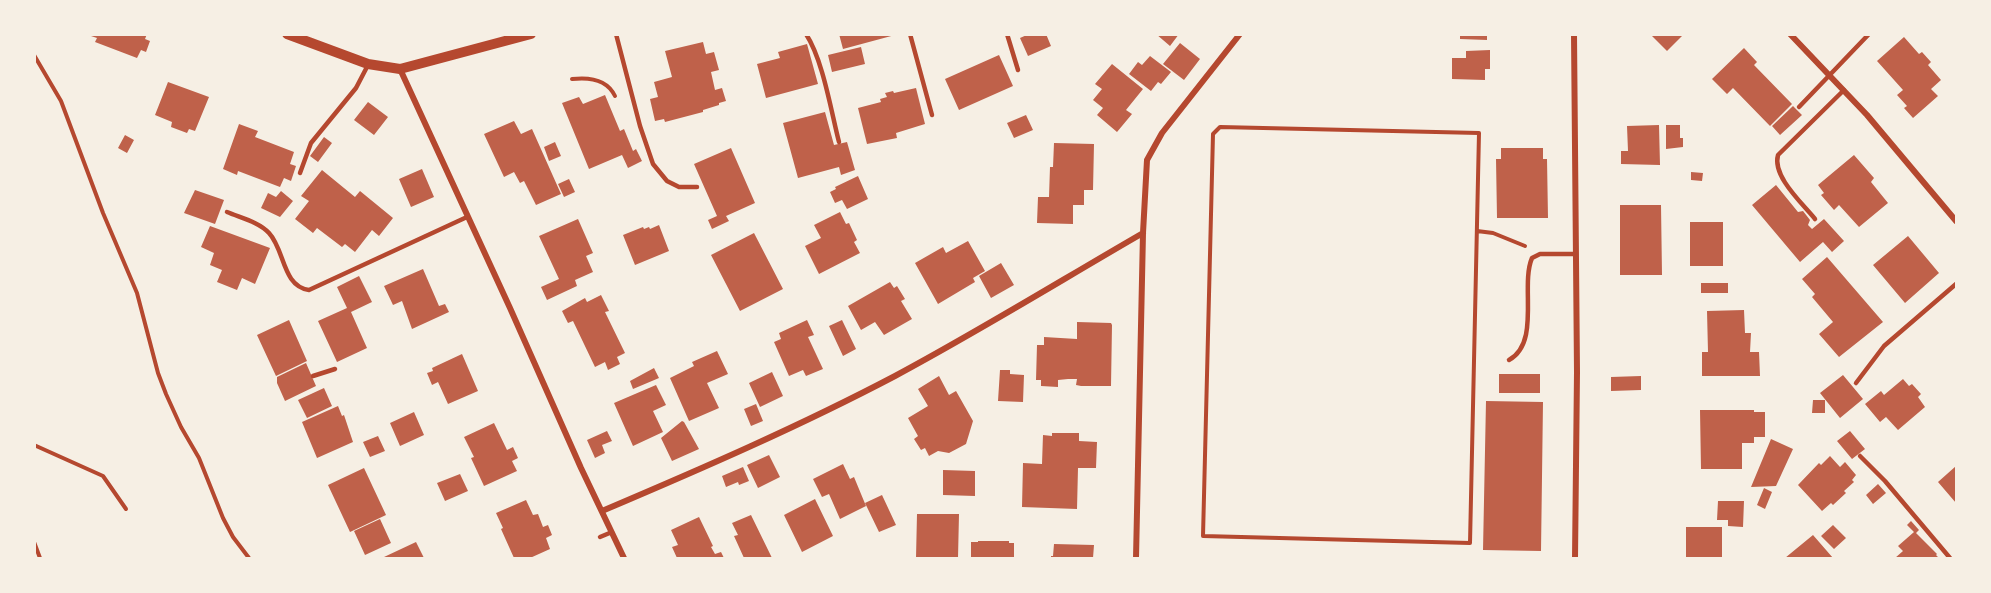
<!DOCTYPE html>
<style>
body{margin:0}
#map{position:relative;width:1991px;height:593px;overflow:hidden;background:#f6efe4;font-family:"Open Sans",sans-serif}
canvas{display:block}
.frame{position:absolute;inset:0;border:36px solid #f6efe4;pointer-events:none}
</style>
<div id="map">
<canvas width="1991" height="593"></canvas>
<div class="frame"></div>
</div>
<script>
const c = document.querySelector('canvas').getContext('2d');
c.lineJoin = 'round';
function fill(path, color) {
  c.fillStyle = color;
  c.fill(path, 'evenodd');
}
function trace(path, color, width, dash) {
  c.strokeStyle = color;
  c.lineWidth = width;
  c.lineCap = dash ? 'butt' : 'round';
  c.setLineDash(dash || []);
  c.stroke(path);
}
fill(new Path2D(`
 M147,34L145,39L150,41L146,52L141,50L137,58L95,42L97,38L88,35Z
 M839,34H895V35L843,49Z
 M1029,34H1046L1051,46L1028,56L1020,38Z
 M1156,34H1179L1170,46Z
 M1460,34H1487V40L1460,39Z
 M1650,34H1684L1667,51Z
 M1904,37L1919,54L1922,52L1931,62L1928,65L1941,80L1931,89L1938,96L1913,118L1904,108L1907,106L1897,95L1903,90L1877,61Z
 M703,42L706,54L714,52L719,70L711,72L715,90L722,88L726,101L719,103V105L703,110V112L665,122L664,119L655,121L650,99L658,97L654,82L672,77L665,51Z
 M1180,43L1200,59L1184,80L1163,64Z
 M807,44L818,84L766,98L757,64L780,58L778,52Z
 M861,47L865,64L832,72L828,55Z
 M1744,48L1757,62L1754,65L1792,104L1770,126L1733,88L1727,94L1712,79Z
 M1490,50V69H1485V80L1452,79V58H1466V51Z
 M999,55L1013,86L959,110L945,79Z
 M1150,56L1171,72L1161,84L1158,82L1151,91L1129,74L1138,62L1142,65Z
 M1112,64L1143,89L1126,110L1132,114L1117,132L1097,115L1103,108L1093,100L1102,89L1095,84Z
 M168,82L209,97L195,131L189,129L187,133L171,127L172,122L155,115Z
 M916,88L925,124L896,133L897,138L867,144L858,108L881,102L880,99L887,97L885,93L893,91L894,93Z
 M605,95L620,131L624,129L633,151L636,149L642,161L628,168L622,155L589,169L562,103L579,97L583,104Z
 M368,102L388,117L374,135L354,120Z
 M1793,106L1802,115L1780,135L1772,126Z
 M825,112L834,145L847,142L855,170L841,175L839,167L798,178L783,123Z
 M1026,115L1033,130L1014,138L1007,123Z
 M514,121L521,134L532,129L561,194L536,205L524,181L520,183L514,172L504,177L484,134Z
 M239,124L258,131L255,137L294,152L290,164L296,166L291,181L284,178L280,187L238,171L237,175L223,169Z
 M1659,125L1660,165L1621,164V151H1628L1627,126Z
 M1666,125H1680V138H1683V147L1666,149Z
 M125,135L134,140L127,153L118,148Z
 M324,137L332,143L318,162L310,156Z
 M555,142L561,156L549,161L544,147Z
 M1054,143L1094,144L1093,190H1084V205H1073V224L1037,223L1038,197H1049L1050,167H1053Z
 M731,148L755,203L726,216L729,221L712,229L708,220L717,216L694,164Z
 M1501,148H1543V159H1547L1548,218H1497L1496,159H1501Z
 M1854,155L1874,178L1871,182L1888,203L1859,227L1839,205L1834,210L1821,195L1824,193L1818,185Z
 M422,169L434,197L411,207L399,179Z
 M322,170L355,197L360,191L393,218L379,236L372,230L355,252L345,244L342,247L317,228L313,233L295,219L309,201L301,196Z
 M1691,172L1703,173L1702,181L1691,180Z
 M858,176L868,199L847,209L842,200L835,203L830,192L836,189L835,187Z
 M569,179L575,192L564,197L558,184Z
 M1776,185L1798,212L1803,211L1810,220L1808,225L1812,229L1824,219L1844,241L1832,252L1823,242L1800,262L1752,205Z
 M195,190L224,200L215,224L184,213Z
 M281,191L293,201L280,217L261,208L268,193L276,197Z
 M1620,205H1661L1662,275H1620Z
 M840,212L846,224L849,223L857,240L854,242L860,253L819,274L805,246L821,238L814,225Z
 M578,219L593,253L586,256L593,272L575,280L577,286L547,300L541,287L559,279L539,236Z
 M1690,222H1723V266H1690Z
 M659,225L669,251L635,265L623,235L643,227L644,229L649,227L650,229Z
 M210,226L270,248L255,284L242,278L237,290L217,282L222,270L210,265L214,253L201,247Z
 M754,233L783,289L740,311L711,255Z
 M1908,236L1939,273L1905,303L1873,265Z
 M968,241L985,271L973,278L975,282L938,304L915,263L943,247L946,253Z
 M1827,257L1883,322L1839,357L1819,334L1833,322L1812,297L1815,294L1802,279Z
 M1001,263L1014,285L991,298L979,276Z
 M423,269L439,306L445,304L449,312L412,329L402,301L393,305L384,286Z
 M359,276L372,302L351,312L367,348L337,362L318,321L347,308L337,287Z
 M890,282L894,288L897,286L905,299L901,301L912,319L884,335L875,322L861,330L848,306Z
 M1701,283H1728V293H1701Z
 M601,295L609,311L605,312L625,353L617,357L620,364L608,370L605,362L595,367L573,321L568,323L562,311L585,298L587,302Z
 M1744,310L1745,333H1751L1750,352H1759L1760,376H1702V352H1708L1707,311Z
 M289,320L307,361L276,376L257,335Z
 M807,320L814,335L808,337L823,369L806,376L803,370L789,376L774,342L781,339L779,333Z
 M842,320L856,349L843,356L829,326Z
 M1077,322L1111,323L1112,325L1111,386H1081L1076,385L1077,379H1068L1058,380V387L1041,386V380H1036L1037,345H1044V337L1077,339Z
 M717,351L728,374L707,383L719,408L689,421L670,378L694,366L692,362Z
 M462,354L478,391L448,404L438,382L432,385L427,373L433,371L432,368Z
 M306,363L316,386L285,401L277,383V377Z
 M654,368L659,378L633,389L630,381Z
 M1000,370H1010V374L1024,375L1023,402L998,401Z
 M772,372L783,396L760,407L749,383Z
 M1499,374H1540V393H1499Z
 M1843,375L1863,399L1840,418L1820,393Z
 M939,376L949,395L956,391L973,421L966,444L949,453L938,451L929,456L925,448L921,450L914,439L918,436L908,418L928,406L918,389Z
 M1641,376V390L1611,391V377Z
 M1903,379L1909,386L1912,384L1921,394L1918,397L1925,407L1898,430L1886,417L1880,422L1865,404L1881,391L1884,395Z
 M656,385L666,405L653,411L663,432L633,446L614,403Z
 M324,388L332,406L307,418L298,400Z
 M1813,400H1825V413H1812Z
 M1486,401L1543,402L1541,551L1483,550Z
 M756,404L763,421L751,426L744,409Z
 M338,406L342,416L344,415L353,442L317,458L302,422Z
 M1700,410H1754V412H1765V437H1754V443H1742V469H1701Z
 M414,412L424,435L400,446L390,423Z
 M682,421L684,422L699,449L672,461L661,438Z
 M494,423L507,450L513,447L518,458L512,461L517,471L484,486L471,458L474,457L464,437Z
 M607,431L612,441L602,445L605,453L595,458L587,440Z
 M1850,431L1865,449L1852,459L1837,441Z
 M1052,433H1079V441L1097,442L1096,468H1078L1077,509L1022,507L1023,463L1042,464L1043,435L1052,436Z
 M378,436L385,451L370,457L363,442Z
 M1771,439L1793,449L1776,486L1751,487Z
 M769,455L780,477L758,488L747,465Z
 M1830,456L1840,467L1845,462L1856,475L1852,480L1854,482L1844,491L1846,493L1833,505L1831,503L1822,511L1798,485L1819,463L1821,465Z
 M843,464L850,479L854,477L866,506L840,519L829,494L822,497L813,479Z
 M1956,466V503L1938,482Z
 M743,467L749,481L739,485L738,482L726,487L722,476Z
 M364,468L386,515L350,532L328,485Z
 M943,470L975,471V496L943,495Z
 M460,474L468,491L445,501L437,483Z
 M1878,484L1886,493L1873,504L1866,495Z
 M1764,488L1772,492L1765,509L1757,505Z
 M882,495L896,525L879,532L865,503Z
 M815,499L833,536L802,552L784,515Z
 M526,500L533,515L538,514L543,527L548,525L552,535L546,538L550,549L530,558H514L501,529L503,528L496,513Z
 M1718,501H1744L1743,527L1728,526V520H1717Z
 M917,514H959L958,558H916Z
 M751,515L772,558H744L734,536L738,535L732,523Z
 M699,517L713,546L711,547L715,554L721,552L724,558H677L672,547L678,545L671,530Z
 M380,519L391,543L365,555L354,531Z
 M1911,521L1919,530L1916,533L1937,554L1936,555L1939,558H1895L1903,551L1898,546L1914,532L1907,525Z
 M1833,525L1846,538L1834,549L1821,536Z
 M1686,527H1722V558H1686Z
 M1813,535L1833,558H1785Z
 M978,541H1009V543H1014V558H971V542H978Z
 M416,542L424,558H385L384,557Z
 M1054,544L1094,545L1093,558H1051V556H1053Z`), '#bf614a');
trace(new Path2D(`
 M34,55L61,101L103,213L137,293L158,373L166,394L181,427L199,458L223,518L233,537L249,558
 M572,79C589,77 607,79 615,96
 M1220,127L1479,133L1470,543L1203,536L1213,134Z
 M1477,231L1493,233L1525,246
 M34,445L103,476L126,509
 M34,542L40,558`), '#b5482f', 4);
trace(new Path2D(`
 M616,34L640,126L653,164L667,181L679,187H697
 M806,34C823,60 831,111 839,142
 M910,34L932,115
 M1007,34L1018,70
 M1799,107L1869,34
 M300,173L311,143L356,88L368,65
 M227,212C241,218 259,222 269,233C285,250 282,286 309,290L467,217
 M1815,219C1802,203 1772,176 1778,155L1844,90
 M1509,360C1541,342 1520,286 1532,258L1540,254H1576
 M313,376L335,369
 M1856,383L1884,346L1956,284
 M1860,456L1885,481L1950,558
 M600,537L612,532`), '#b5482f', 4.5);
trace(new Path2D(`
 M1574,34L1577,372L1575,558
 M1790,34L1867,115L1956,221
 M400,69L510,308L581,468L624,558
 M602,511C701,469 800,426 895,376C979,331 1060,281 1143,233
 M1136,558L1143,233L1147,160L1162,133L1240,34`), '#b5482f', 6);
trace(new Path2D(`
 M287,34L368,64L400,69L531,34`), '#b5482f', 10);
</script>
